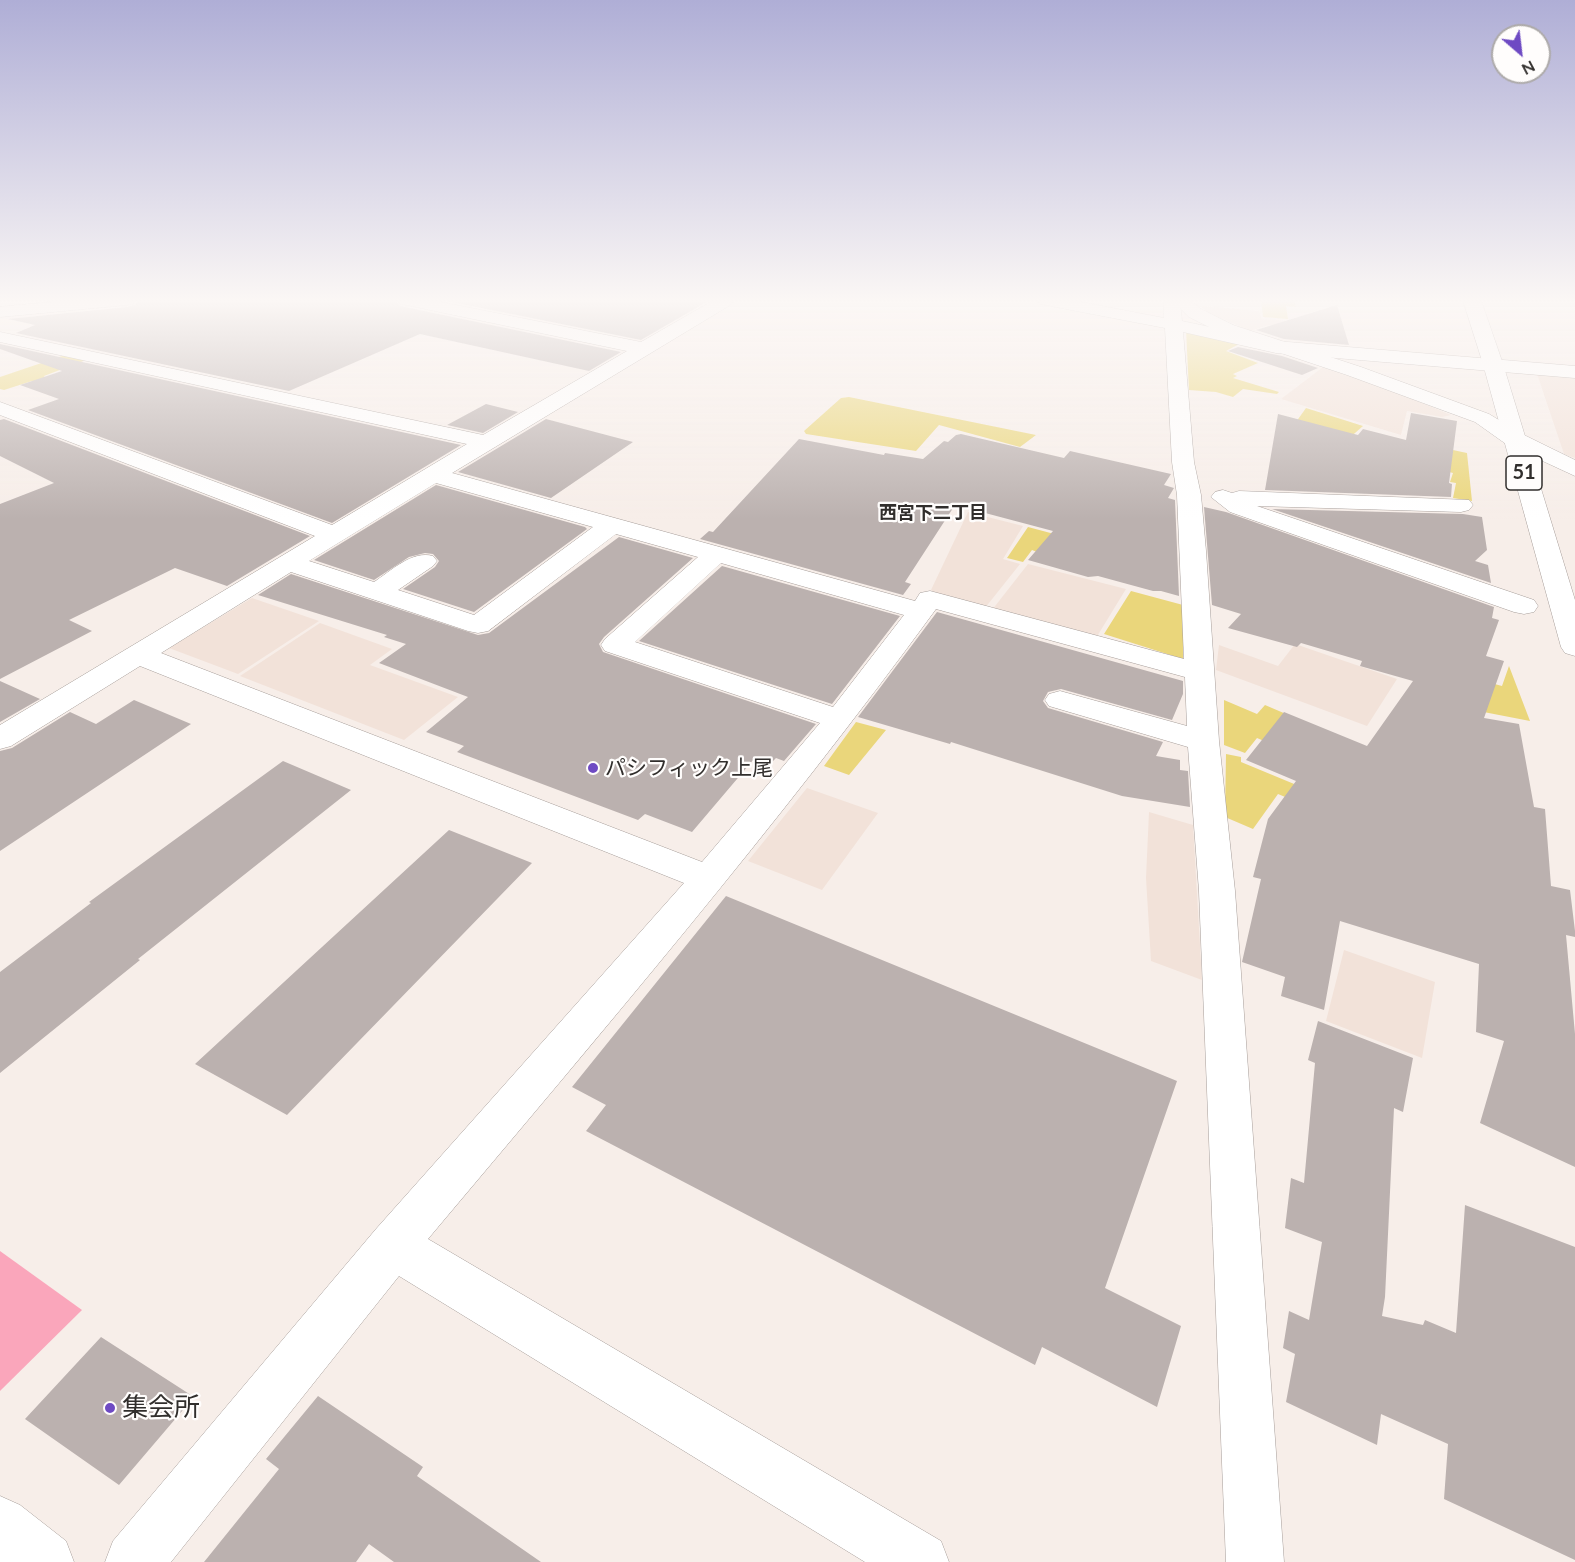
<!DOCTYPE html>
<meta charset="utf-8">
<style>
body{margin:0}
#map{position:relative;width:1575px;height:1562px;overflow:hidden;background:#f7eee9;font-family:Lato,sans-serif}
canvas{display:block}
.north{position:absolute;left:1491px;top:24px;width:60px;height:60px;box-sizing:border-box;background:#fffdfc;border:2px solid #adaaa9;border-radius:50%;rotate:152deg;font-size:16px;font-weight:700;line-height:24px;text-align:center;color:#312e2c}
.north::after{content:'';display:block;margin:auto;width:21px;height:27px;background:#6e4ac3;clip-path:polygon(50% 0,100% 100%,50% 72%,0 100%)}
</style>
<div id="map">
<canvas width="1575" height="1562"></canvas>
<div class="north">N</div>
</div>
<script>
const c = document.querySelector('canvas').getContext('2d');
c.lineJoin = 'round';
function fill(path, color) {
  c.fillStyle = color;
  c.fill(path, 'evenodd');
}
function trace(path, color, width, dash) {
  c.strokeStyle = color;
  c.lineWidth = width;
  c.lineCap = dash ? 'butt' : 'round';
  c.setLineDash(dash || []);
  c.stroke(path);
}
function write(font, color, halo, rows, align = 'center') {
  c.font = font + ' Lato,"Noto Sans JP",sans-serif';
  c.lineWidth = 4.5;
  c.setLineDash([]);
  c.textBaseline = 'middle';
  c.strokeStyle = halo;
  c.fillStyle = color;
  for (const [text, x, y, turn = 0] of rows) {
    c.save();
    c.translate(x, y);
    c.rotate((+turn || 0) * Math.PI / 180);
    c.textAlign = isNaN(turn) ? turn : align;
    if (halo) c.strokeText(text, 0, 0);
    c.fillText(text, 0, 0);
    c.restore();
  }
}
fill(new Path2D(`
 M1201,306L1259,311L1262,319L1292,321L1286,331L1269,325L1250,331L1207,312Z
 M1323,367L1379,385L1451,415L1442,417L1407,411L1401,435L1281,399Z
 M1537,374L1575,378V458L1564,454Z
 M968,512L1023,526L1003,559L1020,564L985,608L937,595L931,590Z
 M1028,564L1126,589L1096,638L992,610Z
 M252,598L319,621L238,674L169,648Z
 M320,623L392,649L370,665L458,697L404,740L240,676Z
 M1295,644L1397,679L1367,726L1216,670L1219,645L1278,666Z
 M807,788L878,813L822,890L748,861Z
 M1149,812L1193,825L1202,980L1151,961L1146,878Z
 M1344,950L1435,982L1422,1058L1326,1021Z`), '#f2e2d9');
fill(new Path2D(`
 M1261,300L1294,301L1296,307L1286,306L1288,319L1263,317Z
 M1186,330L1241,343L1226,351L1258,363L1233,374L1237,376L1233,378L1279,392L1277,394L1243,389L1233,397L1216,392L1189,390Z
 M65,355L86,360L44,376L53,389L32,381L4,390L0,389V377Z
 M849,397L1036,435L1020,447L939,425L916,451L806,434L804,431L841,398Z
 M1306,408L1363,426L1347,440L1281,443Z
 M1415,442L1467,453L1472,501L1453,498L1456,483L1450,482L1453,473L1445,471Z
 M1028,527L1058,535L1037,552L1032,550L1023,562L1007,558Z
 M1131,591L1183,605V659L1104,634Z
 M1509,666L1530,721L1463,708L1476,679L1502,686Z
 M1224,700L1257,714L1265,705L1300,720L1278,747L1257,738L1245,753L1224,745Z
 M856,722L886,730L849,775L824,766Z
 M1226,754L1241,757V762L1299,786L1290,799L1278,794L1253,829L1225,817Z`), '#ead67b');
fill(new Path2D(`
 M0,1251L82,1310L0,1391Z`), '#faa6bb');
fill(new Path2D(`
 M138,300H395L400,306L621,352L589,371L420,334L289,391L16,333L35,325L8,319L127,307L135,305Z
 M442,300H710L641,340Z
 M1337,305L1349,345L1284,339L1256,330Z
 M0,344L461,445L332,523L28,410L59,399L20,385L62,371L0,349Z
 M1238,347L1282,356L1318,368L1302,375L1228,351Z
 M486,404L518,412L483,433L447,425Z
 M1411,413L1457,421L1449,483L1452,484L1451,497L1265,490L1278,414L1358,435L1363,429L1406,440Z
 M4,419L310,536L227,586L175,568L69,620L92,631L0,679V504L54,483L0,456V420Z
 M546,419L633,442L551,498L458,472Z
 M961,434L1064,458L1070,451L1171,474L1164,485L1174,488L1168,498L1175,500L1179,596L1161,591H1153L1098,576L1088,577L1028,560L1053,531L955,505L905,582L911,584L903,595L700,539L709,531L713,532L799,439L884,455L885,453L923,459L944,441L948,442L956,435Z
 M436,485L585,527L587,529L474,612L403,589L435,567L439,561L433,554L425,553L409,557L374,580L314,560Z
 M1204,507L1226,512L1494,607L1492,618L1499,620L1486,656L1504,661L1484,718L1519,724L1534,807L1545,809L1551,886L1570,890L1575,931V937L1566,935L1575,1034V1167L1480,1123L1504,1041L1476,1032L1479,964L1340,921L1324,1010L1281,996L1285,977L1242,962L1261,879L1253,877L1268,819L1296,781L1246,760L1284,712L1367,746L1413,681L1360,666L1362,661L1301,643L1297,647L1228,628L1241,614L1212,605Z
 M1272,509L1463,514L1482,517L1487,550L1475,561L1488,565L1491,583Z
 M619,537L693,558L604,637L599,644L603,652L816,724L784,761L776,758L769,765L754,759L692,832L645,814L638,820L457,752L464,746L426,732L468,697L379,663L406,644L384,637L387,635L258,595L291,574L478,635L489,633Z
 M722,566L900,616L832,704L639,641Z
 M937,612L1183,681V694L1172,720L1061,689L1048,692L1043,701L1048,708L1163,742L1156,756L1180,760V770L1188,771L1190,807L1122,796L951,742L950,744L858,717Z
 M0,681L40,699L0,722Z
 M134,700L191,724L0,851V751L12,748L70,712L96,724Z
 M283,761L351,790L138,959L140,960L0,1073V972L91,903L89,902Z
 M449,830L532,863L287,1115L195,1064Z
 M726,896L1177,1081L1105,1288L1181,1326L1157,1407L1042,1347L1035,1365L586,1131L606,1105L572,1087Z
 M1318,1021L1413,1058L1403,1112L1394,1108L1385,1297L1382,1316L1423,1325L1425,1320L1456,1333L1465,1205L1575,1247V1560L1444,1499L1448,1444L1381,1414L1377,1445L1286,1402L1295,1354L1283,1348L1289,1311L1309,1320L1322,1242L1285,1228L1291,1178L1304,1183L1315,1063L1308,1060Z
 M101,1337L194,1397L119,1485L25,1419Z
 M318,1396L423,1467L417,1476L541,1562H394L369,1544L356,1562H204L279,1469L266,1459Z`), '#bbb1af');
const minor = new Path2D(`
 M397,300H431L641,342L714,300H734L732,304L452,473L915,601L920,593L930,591L1184,659L1177,495L1172,462L1165,328L1045,305L1039,304L1037,300H1071L1164,318V300H1180L1182,321L1276,341L1575,366V378L1276,353L1183,332L1194,462L1201,495L1206,551L1219,741L1235,891L1284,1562H1226L1199,891L1188,747L1049,706L1045,700L1049,694L1060,691L1187,726L1185,677L936,609C777,827 602,1032 428,1239L941,1541L949,1562H865L399,1276L171,1562H105L113,1541L376,1229L684,883L140,666L11,746L0,749V725L315,536L0,415V402L332,525L467,444L0,342V332L483,435L627,351L406,305L400,304ZM436,483L593,527L474,615L398,590L433,566L437,561L433,556C412,550 391,571 374,582L309,561ZM616,534L698,557L605,639L601,645L605,651L820,723L702,862L161,653L291,572L468,631L478,633L488,631ZM721,563L904,615L833,707L635,642Z
 M1223,490L1232,493L1239,491L1469,500L1473,505L1469,510L1461,512L1257,506L1534,600L1538,606L1534,612L1524,614L1514,612L1230,512L1211,497L1215,492Z
 M0,1496L20,1505L66,1541L74,1562H0Z`);
const tertiary = new Path2D(`
 M73,300H136L133,304L127,305L0,317V307Z
 M1172,300H1190L1201,309L1233,325L1361,367L1489,414L1522,434L1575,460V476L1506,444L1475,422L1347,375L1221,333L1189,317Z`);
const primary = new Path2D(`
 M1463,300H1481L1503,364L1575,600V656L1565,653L1561,647L1483,364Z`);
trace(minor, '#a79e9a', 1);
trace(tertiary, '#a79e9a', 1);
trace(primary, '#a79e9a', 1);
fill(minor, '#fff');
fill(tertiary, '#fff');
fill(primary, '#fff');
const sky = c.createLinearGradient(0, 0, 0, 519);
sky.addColorStop(0, '#afaed6');
sky.addColorStop(0.58, '#fbf7f5');
sky.addColorStop(1, '#fbf7f500');
c.fillStyle = sky;
c.fillRect(0, 0, 1575, 519);
for (const [x, y, r, color] of [
 [593,768,6,"#6e4ac3"],
 [110,1408,6,"#6e4ac3"]
]) {
  const dot = new Path2D();
  dot.arc(x, y, r, 0, 2 * Math.PI);
  c.fillStyle = color;
  c.fill(dot);
  trace(dot, '#fffdfc', 2);
}
write('bold 18px', '#312e2c', '#fffdfc', [
 ["西宮下二丁目",933,513]
]);
for (const [x, y, w] of [
 [1524,473,36]
]) {
  const box = new Path2D();
  box.roundRect(x - w / 2, y - 17, w, 34, 4.5);
  c.fillStyle = '#fffdfc';
  c.fill(box);
  trace(box, '#312e2c', 1.5);
}
write('bold 20px', '#312e2c', null, [
 ["51",1524,473]
]);
write('21px', '#312e2c', '#fffdfc', [
 ["パシフィック上尾",605,768]
], 'left');
write('26px', '#312e2c', '#fffdfc', [
 ["集会所",122,1408]
], 'left');
</script>
